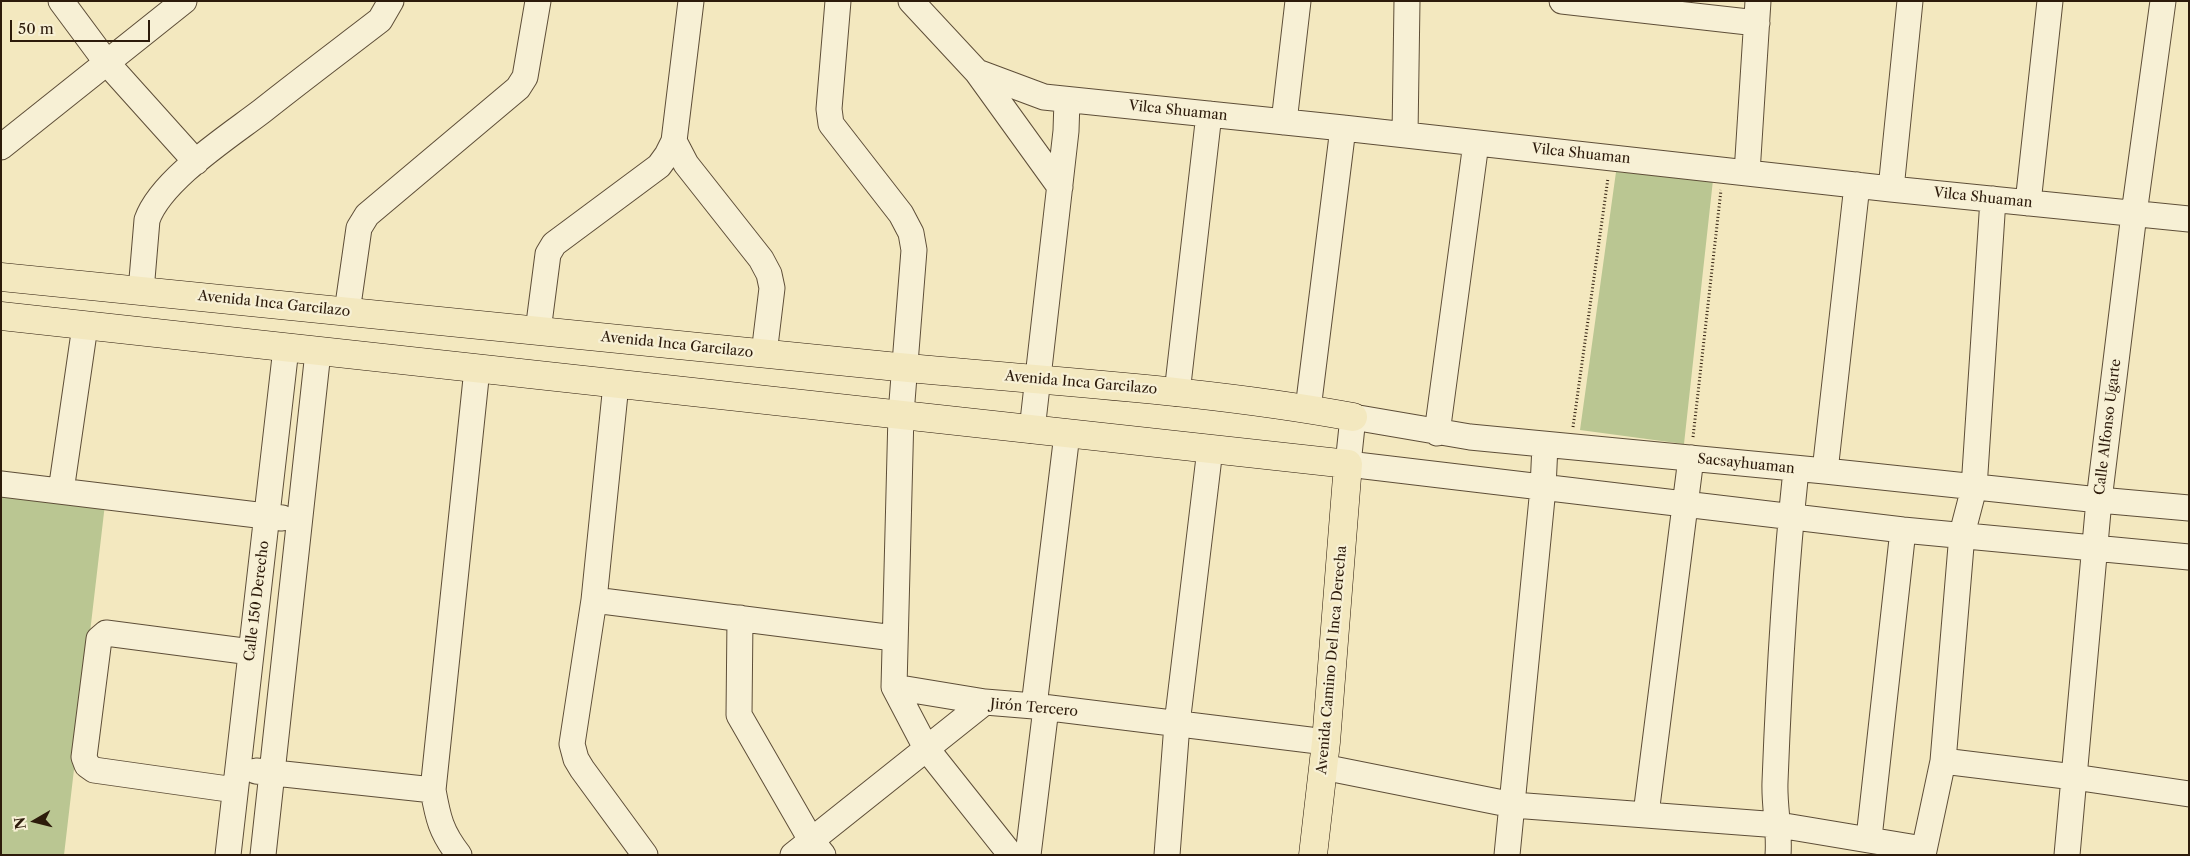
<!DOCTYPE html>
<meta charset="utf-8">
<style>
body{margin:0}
#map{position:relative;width:2190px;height:856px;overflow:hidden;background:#f3e8bf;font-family:"Libre Caslon Text",serif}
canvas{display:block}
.frame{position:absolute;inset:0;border:2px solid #2d1b0b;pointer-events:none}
.north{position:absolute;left:10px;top:796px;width:50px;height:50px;-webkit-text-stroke:4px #f7f0d5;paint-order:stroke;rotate:262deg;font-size:14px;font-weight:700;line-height:20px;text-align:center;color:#2d1b0b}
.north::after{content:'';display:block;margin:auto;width:18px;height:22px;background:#2d1b0b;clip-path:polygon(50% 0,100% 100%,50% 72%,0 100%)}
.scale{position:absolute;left:10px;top:20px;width:140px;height:22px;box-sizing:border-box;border:2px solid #2d1b0b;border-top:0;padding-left:6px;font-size:15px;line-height:18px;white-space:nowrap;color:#2d1b0b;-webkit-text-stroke:4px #f7f0d5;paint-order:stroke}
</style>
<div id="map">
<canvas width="2190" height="856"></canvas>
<div class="frame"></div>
<div class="north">N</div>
<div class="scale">50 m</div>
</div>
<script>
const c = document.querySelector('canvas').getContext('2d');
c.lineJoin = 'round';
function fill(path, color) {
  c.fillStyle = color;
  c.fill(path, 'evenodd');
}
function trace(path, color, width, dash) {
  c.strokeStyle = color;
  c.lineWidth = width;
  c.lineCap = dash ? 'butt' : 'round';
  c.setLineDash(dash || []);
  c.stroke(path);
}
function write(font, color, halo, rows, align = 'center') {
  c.font = font + ' "Libre Caslon Text",serif';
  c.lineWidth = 4.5;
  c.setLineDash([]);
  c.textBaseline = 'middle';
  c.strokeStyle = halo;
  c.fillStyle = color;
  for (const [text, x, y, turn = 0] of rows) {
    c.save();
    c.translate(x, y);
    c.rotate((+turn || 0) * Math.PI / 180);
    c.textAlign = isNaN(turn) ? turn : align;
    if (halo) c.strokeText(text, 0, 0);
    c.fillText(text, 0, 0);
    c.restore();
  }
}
fill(new Path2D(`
 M1616,172L1713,180L1684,444L1580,430Z
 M1,490L105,504L64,855H1Z`), '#bac692');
const minor = new Path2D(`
 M61,1L107,63L196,162
 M691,1L674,141L686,164L761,259L769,274L772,288L764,354
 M838,1L829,109L831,124L901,214L911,233L914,250L901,414L894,687L926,748L1011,855
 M911,1L977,72L1060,187
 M1562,1L1757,23
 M977,72L1044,97L1343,128L1891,189L2189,219
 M1284,122L1298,1
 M1405,135L1407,1
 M1,147L184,1
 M1747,173L1758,1
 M1891,189L1910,1
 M2028,203L2050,1
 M141,291L147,220C161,180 228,137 262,111C301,80 341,50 380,20L391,1
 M347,312L359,228L367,215L518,88L525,77L538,1
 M538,331L548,254L554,244L659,166L667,155L674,141
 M616,384L594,600L572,744L576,759L582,769L645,855
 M1177,393L1209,114
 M1308,409L1343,128
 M1032,430L1066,131L1067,100
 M1437,433L1476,143
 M1825,471L1857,185
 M1,484L282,518
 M61,491L85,326
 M2189,508L2099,500L1825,471L1470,437L1353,417L1348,464L1903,530L2189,557
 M594,600L894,638
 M740,618L739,715L811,840L823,855
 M894,687L985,702
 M1034,706L1067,434
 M1943,761L2074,777L2189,794
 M1323,767L1513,805L1779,825L1923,849
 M256,771L433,790
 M235,790L94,770L87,765L84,757L99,639L106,633L251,652
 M1646,814L1691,458
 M1869,838L1903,530
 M228,855L286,348
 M263,855L318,352
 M459,855C441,832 438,818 433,790L477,369
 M793,855L985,702L1034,706L1326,742
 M1028,855L1046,708
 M1167,855L1177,724L1210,449
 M1507,855L1543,488L1545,445
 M1778,855C1780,830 1774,807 1775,782C1779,678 1785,573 1796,470
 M1923,855L1943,761L1962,534L1974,488L1993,199
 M2067,855L2099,500L2134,214L2163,1`);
const major = new Path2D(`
 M1,277C293,306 586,336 878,365C1036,381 1196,388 1353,417
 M1,316L1348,464L1326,742L1313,855`);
trace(minor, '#5e4e38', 27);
trace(major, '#2d1b0b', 29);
trace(new Path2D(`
 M1573,427L1608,178
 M1693,437L1721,190`), '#2d1b0b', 3, [1, 2.5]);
trace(minor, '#f7f0d5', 25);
trace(major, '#f3e8bf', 28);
write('14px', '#2d1b0b', '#f7f0d5', [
 ["Vilca Shuaman",1178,111,6],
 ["Vilca Shuaman",1581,154,6],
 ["Vilca Shuaman",1983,198,6],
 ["Avenida Inca Garcilazo",274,304,6],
 ["Avenida Inca Garcilazo",677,345,6],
 ["Avenida Inca Garcilazo",1081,383,5],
 ["Calle Alfonso Ugarte",2108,427,-83],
 ["Sacsayhuaman",1746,464,6],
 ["Calle 150 Derecho",257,601,-83],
 ["Avenida Camino Del Inca Derecha",1332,660,-85],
 ["Jirón Tercero",1034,708,5]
]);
</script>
